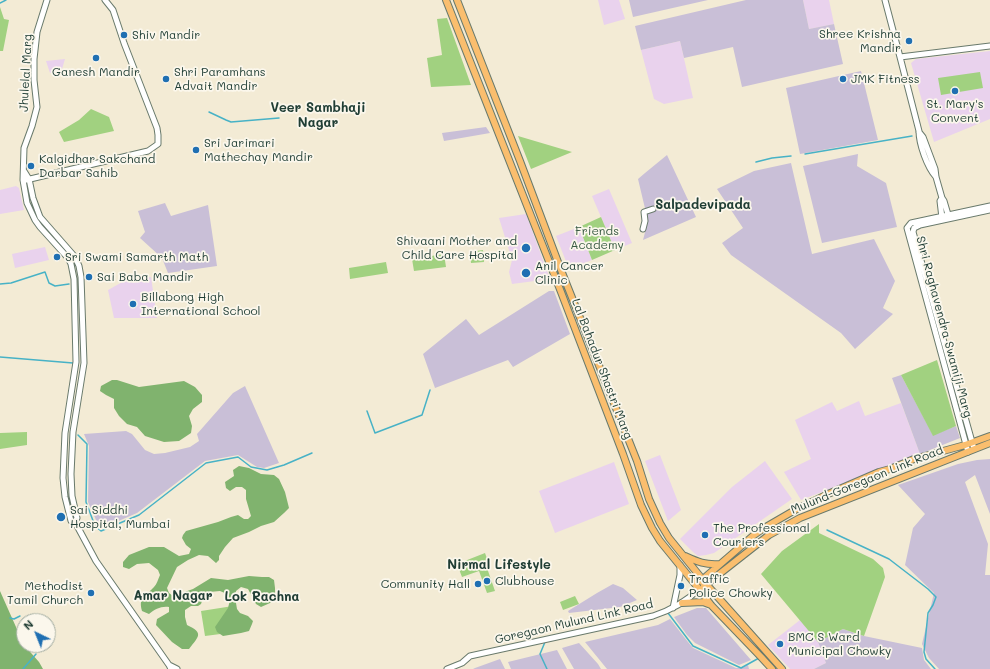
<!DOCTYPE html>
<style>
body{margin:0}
#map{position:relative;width:990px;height:669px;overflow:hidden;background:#f3ebd5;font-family:Mali,sans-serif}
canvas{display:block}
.north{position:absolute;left:16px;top:613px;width:40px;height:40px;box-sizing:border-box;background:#fbf7ec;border:1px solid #a3ada2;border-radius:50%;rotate:317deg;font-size:11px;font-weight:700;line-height:16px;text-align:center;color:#1f3d34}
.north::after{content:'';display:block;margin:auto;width:14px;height:18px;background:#1f6fb2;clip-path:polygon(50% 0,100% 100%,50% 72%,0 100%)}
</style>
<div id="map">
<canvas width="990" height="669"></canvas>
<div class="north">N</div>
</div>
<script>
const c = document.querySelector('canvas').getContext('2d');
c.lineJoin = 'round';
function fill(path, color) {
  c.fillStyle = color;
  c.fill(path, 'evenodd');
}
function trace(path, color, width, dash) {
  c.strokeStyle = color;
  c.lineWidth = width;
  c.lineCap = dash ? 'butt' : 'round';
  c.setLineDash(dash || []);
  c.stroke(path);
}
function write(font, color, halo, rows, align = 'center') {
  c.font = font + ' Mali,sans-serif';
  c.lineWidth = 3.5;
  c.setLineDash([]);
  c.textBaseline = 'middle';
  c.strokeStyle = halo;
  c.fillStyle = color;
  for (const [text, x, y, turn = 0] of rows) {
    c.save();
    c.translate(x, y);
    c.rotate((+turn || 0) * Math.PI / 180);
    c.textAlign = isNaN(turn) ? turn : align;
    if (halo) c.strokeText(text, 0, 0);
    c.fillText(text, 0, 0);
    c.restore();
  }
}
fill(new Path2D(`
 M598,0H619L625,19L604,25Z
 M803,0H829L834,24L809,29Z
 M680,41L693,98L664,104L654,99L641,50Z
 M990,51V119L934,142L911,63L916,59Z
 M65,59L62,69L50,73L46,61Z
 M16,186L19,188L24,210L0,214V190Z
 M609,189L632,243L615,250L592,196Z
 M526,214L550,279L512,284L509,272L512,260L499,218Z
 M579,227L592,260L569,269L556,236Z
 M45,247L49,260L15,268L12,254Z
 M151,277L157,318H114L108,290L126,280Z
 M859,401L865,416L901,403L920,454L801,500L784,472L811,459L795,420L832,402L837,411Z
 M660,455L681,510L668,521L645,461Z
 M765,461L792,499L714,553L706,555L698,556L693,552L680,539L732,487Z
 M614,462L629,504L555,533L539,491Z
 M800,620L818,642L826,663L814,669H790L768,645Z`), '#e9d2ed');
fill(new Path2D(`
 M629,0H708L633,17Z
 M746,0H803L809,29L834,24L843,64L742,87L733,47L684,58L680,41L641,50L635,26Z
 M861,71L878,140L800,154L786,88Z
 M486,127L490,133L444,141L442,133Z
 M858,154L857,166L886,183L897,227L822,243L803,166Z
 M667,155L696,217L643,240L648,221L638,179L645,173Z
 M791,163L812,254L874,239L895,281L883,308L893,314L855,349L841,333L731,255L722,243L743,228L717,189L754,171Z
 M165,203L171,216L208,205L217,266L168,273L162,258L140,238L145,232L138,211Z
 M549,291H554L570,334L513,367L508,360L435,388L423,354L466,319L479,335Z
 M901,375L933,435L956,426L960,438L920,454L892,378Z
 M245,386L279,463L264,468L257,467L238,455L205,461L137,513L100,529L88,502L89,446L84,434L126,431L132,434L145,450L154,454L165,453L190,447L199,441L197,434L233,393Z
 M990,459V514L975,475L965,482L988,544L985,575H990V669H939L929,658L922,644L934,593L905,565L913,528L925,514L898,485L958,464L977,460Z
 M613,584L623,588L637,600L620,607L569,613L568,611L597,593Z
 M697,608H706L751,660L739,665L695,643L687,635L674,617Z
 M670,619L688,642L693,648L736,668H742L748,665L749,669H607L585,642L658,625Z
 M843,629L864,636L922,648L924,660L931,669H814L826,663L818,642Z
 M579,643L598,664L601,669H574L562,648Z
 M557,650L567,669H511L508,662Z
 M500,659L505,669H473L475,668Z`), '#c9bfd7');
fill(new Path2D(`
 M0,7L4,19L9,20L3,51H0Z
 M447,18L471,85L431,87L427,58L442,55L437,19Z
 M980,72L983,88L941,95L938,78Z
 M91,109L109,117L114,131L64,142L59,132L79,120Z
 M518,136L572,152L531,169Z
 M601,217L615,250L592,260L579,227Z
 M483,250L484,262L471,263L470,252Z
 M444,254L446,267L414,271L412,259Z
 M386,262L388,273L350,279L349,268Z
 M937,360L956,426L933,436L901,375Z
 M27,432V445L0,449V433Z
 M819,524V533L873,559L883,568L885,577L864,636L843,629L818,642L761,574L782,551Z
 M485,553L490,567L487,568L495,591L487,593L479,571L462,577L457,564Z
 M575,596L579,604L563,610L560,602Z
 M233,606L236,632L205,636L201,611Z`), '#a1d180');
fill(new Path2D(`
 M112,380H117L139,387L184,381L195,387L202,395V402L193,409L189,416L192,426L191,433L179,441L164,442L145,436L137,427L127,424L119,416L114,408V399L106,395L100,391L101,386Z
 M239,466L249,468L261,474L274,475L279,479L285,492L289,508L284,513L274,522L261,526L249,532L233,538L225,547L219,556V560L216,563L208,556L199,555L188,560L177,567L167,588L169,593L173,596L193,589L211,578L228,580L249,576L262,577H269L274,580L275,588V598L270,603L261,607L256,604L248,589L241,587L236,591L235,597L237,609L240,613L248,616L253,621L252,624L249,631L241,633L223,636L217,632L215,627L228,608L230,600L227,594L220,591L209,592L203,598L201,604L198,606H191L185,610V617L187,625C204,633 199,636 189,649H182L172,642L156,625L157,619L169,612V607C161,606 155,609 149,614L142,611C138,596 146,596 154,587C157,584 158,579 160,575L158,570L149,563L137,564L129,569L123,567V562L129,555L149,547H164L179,556L189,554L191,549L186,545L182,538L183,535L186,531L218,522L231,517L238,515L244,519H248L251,516L246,499V490L242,487H236L230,491L226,488L225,482L234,476L233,470Z
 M0,591L24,645L39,662L43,669H0Z`), '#80b36e');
trace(new Path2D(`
 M0,3L6,0
 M209,112L226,120L231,122L279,118
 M805,154L912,136
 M756,162L772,158L791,156
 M0,284L11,283L45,272L49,283L55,286L69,284
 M0,357L73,363
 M367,411L375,433L422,415L430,390
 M78,435L87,444L86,502L95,526L101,531L139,515L206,463L238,457L251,467L267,470L284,465L312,453
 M827,530L889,559L928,589L936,597L933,605L928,613L924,652L926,659L935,669
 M668,613L693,646L741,668L759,658
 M10,618L14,619L20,616
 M545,642L540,654L547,669
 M23,669L36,654`), '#47b2c6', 1.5);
const tertiary = new Path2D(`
 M47,0L37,32L34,59V80L37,107L32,126L24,148L23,180L27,203L35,220L40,227L68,258L71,264L74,279L76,362L65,433L63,478L65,497L71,521L75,522L96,561L169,665L171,669
 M885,0L900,57L919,131C919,144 927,167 936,177
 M900,57L990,46
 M919,132L923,137L935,169L936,177L942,198L944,201L949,218
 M24,171L29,179L33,198L40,217L75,257L79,266L81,277L84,363L73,432L71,474L72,496L77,518L75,522
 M26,180L148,151L158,144V135L157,128L124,43L113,10L105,0
 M942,198L940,201L942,218
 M643,229L645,221L644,212L653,209
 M974,449L913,232L914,228L920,225L990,210
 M968,452L907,228L911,223L990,206
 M673,608L680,575V565
 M169,665L177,669
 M447,669L462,663L470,656L653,616C671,610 686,602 699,589`);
const primary = new Path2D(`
 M446,0L561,292L623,454L641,505L652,528L660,541L699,589L711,605L761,657L772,669
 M457,0L520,161L561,270L637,461L649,499L660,523L669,538L707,585L782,669
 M685,556C698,562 705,565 720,564
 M702,582L703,579L754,535L764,528L795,510L828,494L879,472L890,469L914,459L965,445L990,436
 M704,586L769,535L800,518L990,443
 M682,603L703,602L711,605`);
trace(tertiary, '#697a6c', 7);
trace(primary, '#697a6c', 8);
trace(tertiary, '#fff', 5);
trace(primary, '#fabe6e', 6);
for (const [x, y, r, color] of [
 [124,35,4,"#1f6fb2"],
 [909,41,4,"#1f6fb2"],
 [96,58,4,"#1f6fb2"],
 [166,79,4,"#1f6fb2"],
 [843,79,4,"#1f6fb2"],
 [955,91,4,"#1f6fb2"],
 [196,150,4,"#1f6fb2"],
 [31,166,4,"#1f6fb2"],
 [526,248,5,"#1f6fb2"],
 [57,257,4,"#1f6fb2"],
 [526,273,5,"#1f6fb2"],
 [89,277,4,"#1f6fb2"],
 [133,304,4,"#1f6fb2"],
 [61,517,5,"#1f6fb2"],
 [705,535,4,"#1f6fb2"],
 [487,581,4,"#1f6fb2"],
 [478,584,4,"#1f6fb2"],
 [681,586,4,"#1f6fb2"],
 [91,593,4,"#1f6fb2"],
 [780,644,4,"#1f6fb2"]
]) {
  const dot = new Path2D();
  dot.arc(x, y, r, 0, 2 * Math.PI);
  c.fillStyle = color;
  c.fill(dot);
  trace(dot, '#fbf7ec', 1.5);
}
write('12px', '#1f3d34', '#fbf7ec', [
 ["Shree Krishna",901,34,"right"],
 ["Mandir",901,48,"right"],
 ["Shiv Mandir",132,35],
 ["Ganesh Mandir",96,72,"center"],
 ["Shri Paramhans",174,72],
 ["Advait Mandir",174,86],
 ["JMK Fitness",851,79],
 ["St. Mary's",955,104,"center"],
 ["Convent",955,118,"center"],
 ["Sri Jarimari",204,143],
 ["Mathechay Mandir",204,157],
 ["Kalgidhar Sakchand",39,159],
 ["Darbar Sahib",39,173],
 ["Shivaani Mother and",517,241,"right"],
 ["Child Care Hospital",517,255,"right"],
 ["Sri Swami Samarth Math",65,257],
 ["Anil Cancer",535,266],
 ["Clinic",535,280],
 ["Sai Baba Mandir",97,277],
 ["Billabong High",141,297],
 ["International School",141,311],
 ["Sai Siddhi",70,510],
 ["Hospital, Mumbai",70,524],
 ["The Professional",713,528],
 ["Couriers",713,542],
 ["Traffic",689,579],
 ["Police Chowky",689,593],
 ["Clubhouse",495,581],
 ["Community Hall",470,584,"right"],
 ["Methodist",83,586,"right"],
 ["Tamil Church",83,600,"right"],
 ["BMC S Ward",788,637],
 ["Municipal Chowky",788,651]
], 'left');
write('12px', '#1f3d34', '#fbf7ec', [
 ["Jhulelal Marg",26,73,-87],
 ["Shri Raghavendra Swamiji Marg",944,327,75],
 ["Lal Bahadur Shastri Marg",602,369,69],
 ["Mulund-Goregaon Link Road",867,480,-22],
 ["Goregaon Mulund Link Road",574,622,-13]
]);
write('12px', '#395b43', '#fbf7ec', [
 ["Friends",597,231],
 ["Academy",597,245]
]);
write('bold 13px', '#1f3d34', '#fbf7ec', [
 ["Veer Sambhaji",318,108],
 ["Nagar",318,123],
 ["Salpadevipada",703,205],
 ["Nirmal Lifestyle",499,565],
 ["Amar Nagar",173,596],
 ["Lok Rachna",262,597]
]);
</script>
